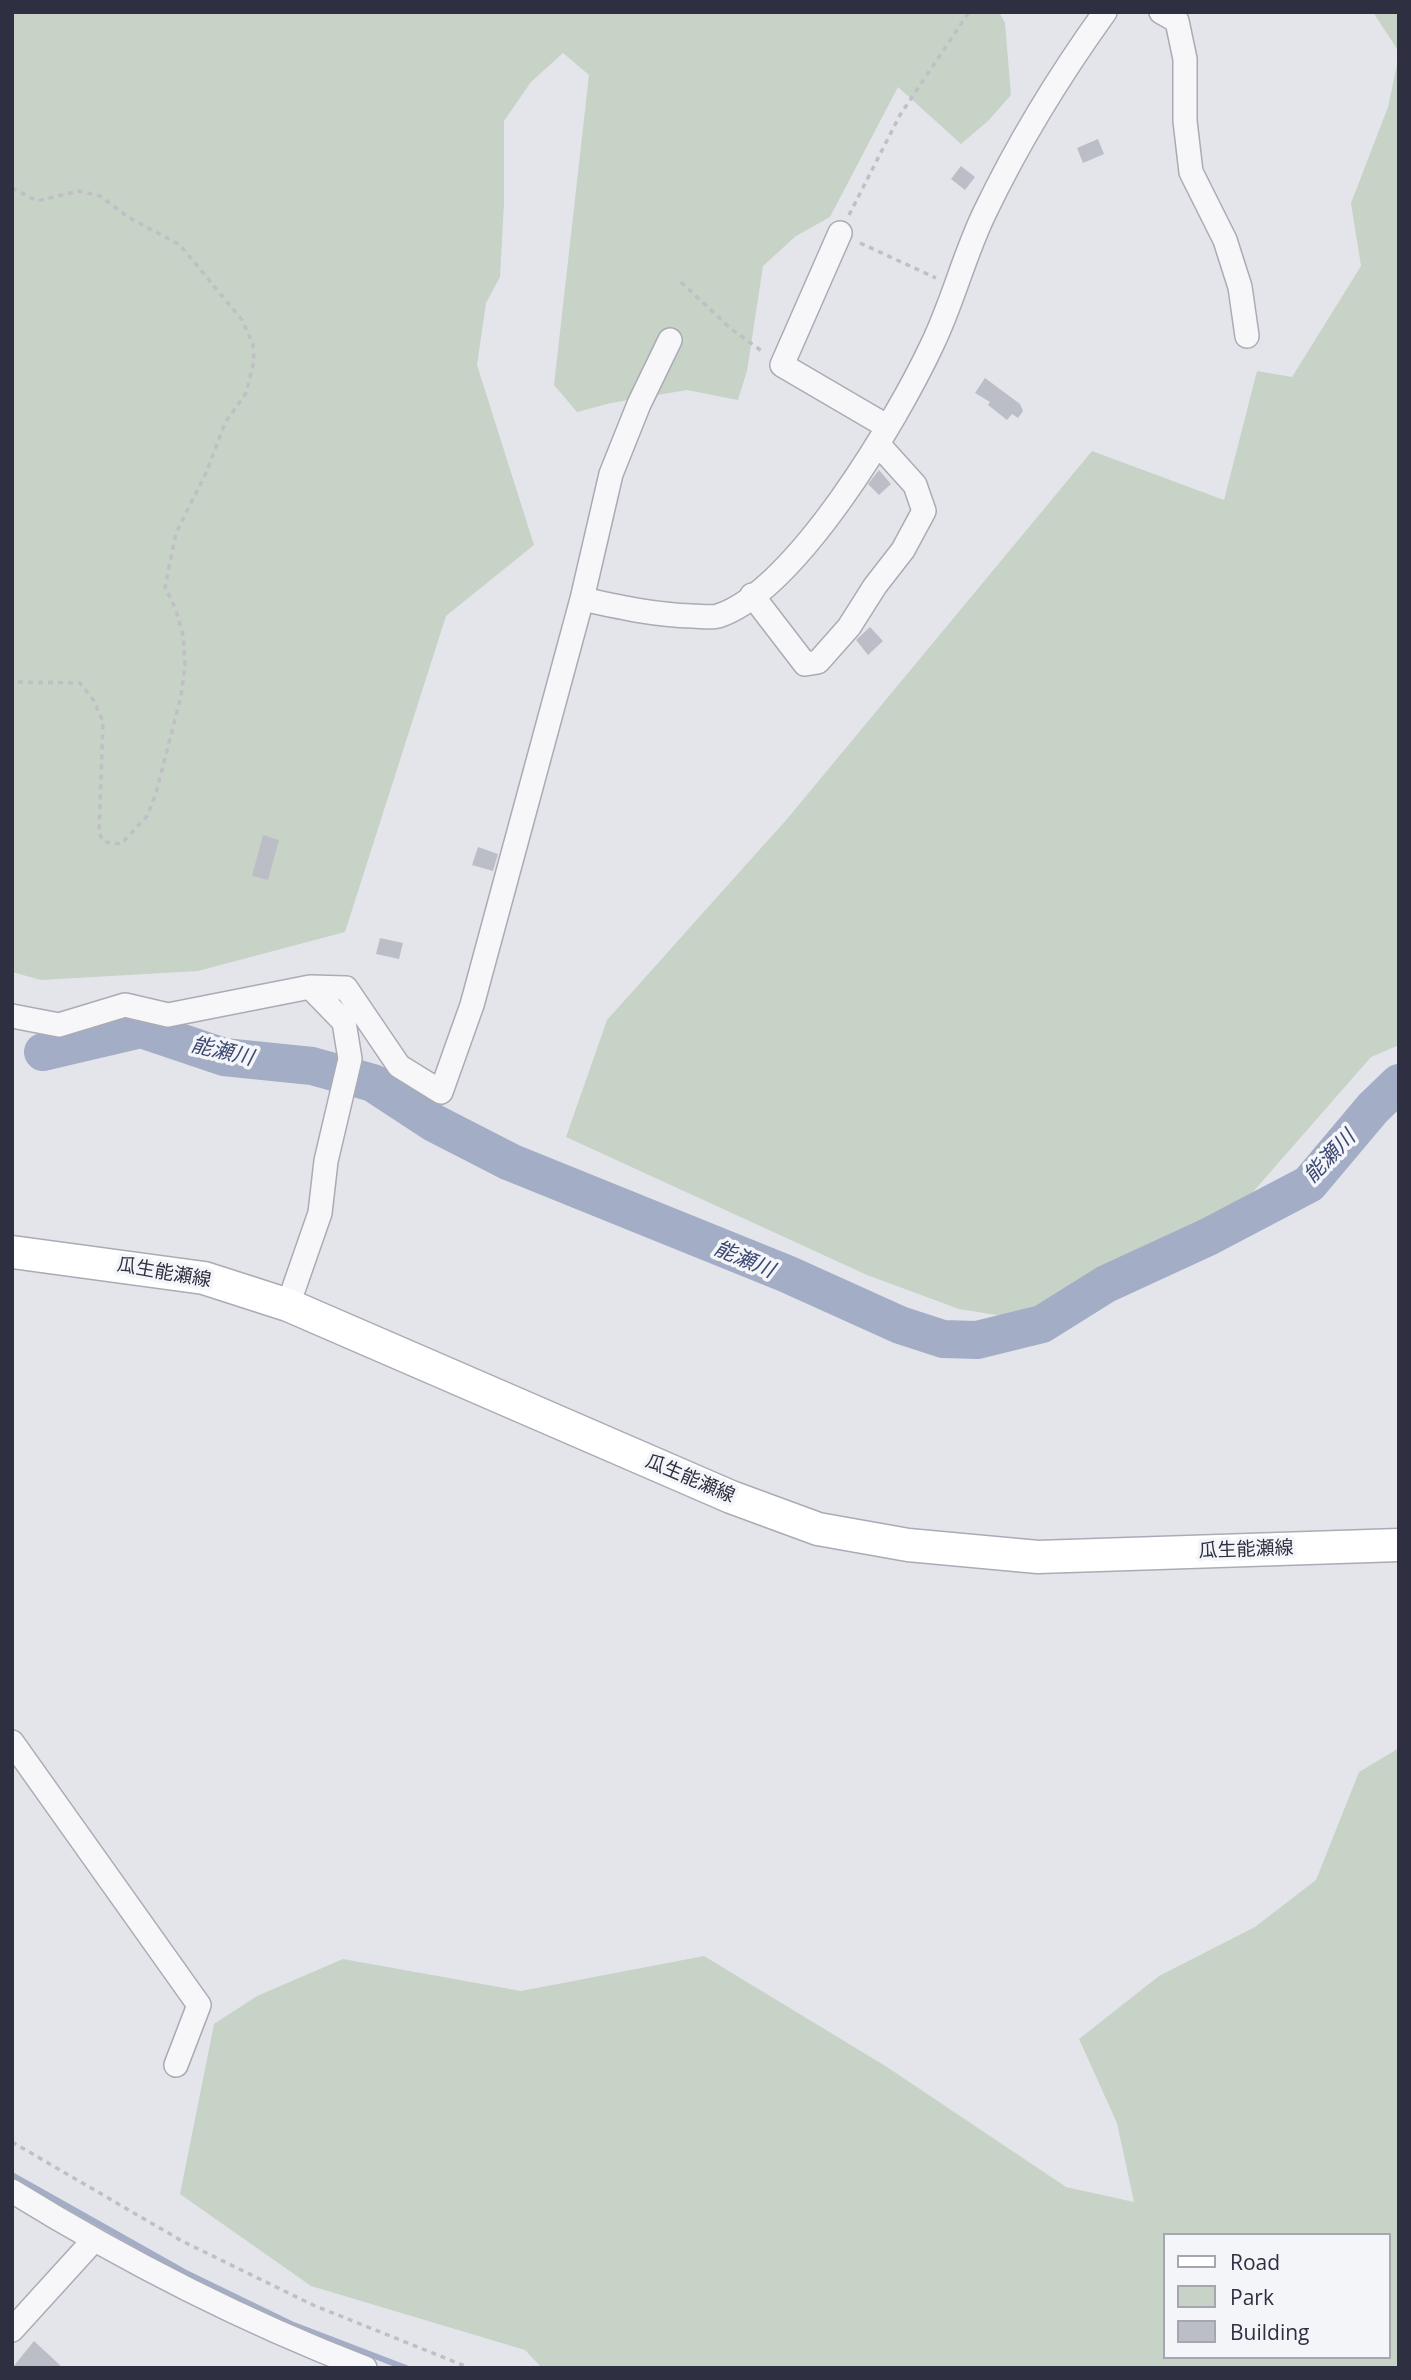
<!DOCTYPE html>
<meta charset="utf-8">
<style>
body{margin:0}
#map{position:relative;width:1411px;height:2380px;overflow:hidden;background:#e4e5eb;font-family:"Open Sans",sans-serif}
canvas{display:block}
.frame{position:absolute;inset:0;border:14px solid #2e3041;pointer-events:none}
.legend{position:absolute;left:1163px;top:2233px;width:228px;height:126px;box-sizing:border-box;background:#f4f5f8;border:2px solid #a5a6af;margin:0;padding:9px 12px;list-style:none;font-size:21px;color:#2e3041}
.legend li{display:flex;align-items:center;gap:14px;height:35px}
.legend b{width:35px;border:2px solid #a5a6af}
</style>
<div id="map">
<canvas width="1411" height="2380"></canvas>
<div class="frame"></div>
<ul class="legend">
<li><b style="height:9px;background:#fff"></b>Road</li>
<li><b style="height:19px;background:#c7d3c6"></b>Park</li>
<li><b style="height:19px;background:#bcbec7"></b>Building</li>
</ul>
</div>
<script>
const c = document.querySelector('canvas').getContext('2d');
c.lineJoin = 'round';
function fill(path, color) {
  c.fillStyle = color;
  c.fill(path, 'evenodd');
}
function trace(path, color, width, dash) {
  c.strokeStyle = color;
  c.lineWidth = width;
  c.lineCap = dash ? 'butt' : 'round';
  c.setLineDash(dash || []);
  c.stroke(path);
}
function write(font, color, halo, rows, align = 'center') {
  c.font = font + ' "Open Sans","Noto Sans JP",sans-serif';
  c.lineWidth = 7;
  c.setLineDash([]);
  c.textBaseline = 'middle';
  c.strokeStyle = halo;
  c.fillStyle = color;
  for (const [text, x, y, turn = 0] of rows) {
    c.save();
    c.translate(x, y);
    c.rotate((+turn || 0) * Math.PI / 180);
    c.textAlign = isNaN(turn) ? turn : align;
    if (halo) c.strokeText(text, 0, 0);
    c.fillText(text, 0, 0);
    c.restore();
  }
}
fill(new Path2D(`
 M12,12H999L1005,23L1011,95L988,121L961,144L898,87L830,217L796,236L763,266L747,371L738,400L687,390L611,403L577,412L554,385L589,75L563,53L531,82L504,121V203L500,277L486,303L477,365L534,545L446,616L345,932L198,971L41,980L12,972Z
 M1373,12H1399V52Z
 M1399,55V1045L1371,1057L1217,1233L1027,1320L959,1309L867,1275L566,1137L607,1020L787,819L1092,451L1224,500L1257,371L1292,377L1361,266L1351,203L1388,107Z
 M1399,1748V2368H542L525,2350L311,2286L180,2194L214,2024L257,1996L343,1959L521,1991L704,1956L887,2067L1066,2187L1134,2202L1117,2123L1079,2039L1159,1976L1255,1927L1316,1880L1359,1772ZM1164,2235H1388V2357H1164Z`), '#c7d3c6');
trace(new Path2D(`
 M12,2175L188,2274L291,2324L406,2368`), '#a4adc6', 6);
trace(new Path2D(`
 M43,1052L141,1029L224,1057L312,1066L373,1083L434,1123L510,1162L787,1274L900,1325L943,1339L977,1340L1042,1324L1106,1284L1208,1237L1309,1184L1373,1108L1399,1083`), '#a4adc6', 38);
fill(new Path2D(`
 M1098,139L1104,154L1083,163L1077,148Z
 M961,166L975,177L965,190L951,179Z
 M985,378L1020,404L1023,411L1018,418L1012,414L1007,420L988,405L990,402L975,393Z
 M879,470L891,484L879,495L868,484Z
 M870,627L883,641L868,655L856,640Z
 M263,835L279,840L268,880L252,876Z
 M478,847L498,854L493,871L472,865Z
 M380,938L403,943L399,959L376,954Z
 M34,2341L63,2368H12Z`), '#bcbec7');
const minor = new Path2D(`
 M1161,12L1177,21L1185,59V121L1191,172L1225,240L1240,287L1247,336
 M840,233L782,365L888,427
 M752,595L805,664L818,662L849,627L875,586L903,550L924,511L915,485L878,444
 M582,599L611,474L639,404L670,340
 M12,1016L59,1025L125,1005L168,1015L310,987L346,988L399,1066L441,1092L472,1005L582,599C619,607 654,615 692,616C700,616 711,618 718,616C796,591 898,418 932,345C953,302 964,255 985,212C1019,141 1059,76 1105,12
 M288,1305L320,1213L326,1161L350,1059L344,1022L310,987
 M12,1742L199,2005L176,2065
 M12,2191C124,2260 243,2321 365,2368
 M12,2330L93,2241`);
const secondary = new Path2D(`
 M12,1252L204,1278L288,1305L731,1497L818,1529L908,1545L1038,1557L1399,1545`);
trace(minor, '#aaabb5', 26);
trace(secondary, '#aaabb5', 35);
trace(new Path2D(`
 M12,188L37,201L79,191L100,196L128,217L180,245L242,320L253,344L254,361L246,393L225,423L206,473L176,533L165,587L176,610L183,635L185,665L181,696L156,793L147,816L121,844L104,842L99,833L103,722L94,701L80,683L12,682
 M849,215L900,115L969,12
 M860,243L936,278
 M681,282L730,328L763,352
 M12,2142L182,2241L313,2305L470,2368`), '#bfbfc5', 3.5, [5, 5]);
trace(minor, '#f7f7f9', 23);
trace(secondary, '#fff', 32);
write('19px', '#2e3041', '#f4f5f8', [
 ["瓜生能瀬線",164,1273,10],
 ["瓜生能瀬線",690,1479,23],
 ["瓜生能瀬線",1246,1550,-2]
]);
write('italic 21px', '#3c4871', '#f4f5f8', [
 ["能瀬川",222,1052,13],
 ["能瀬川",1330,1157,-46],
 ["能瀬川",744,1260,23]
]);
</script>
